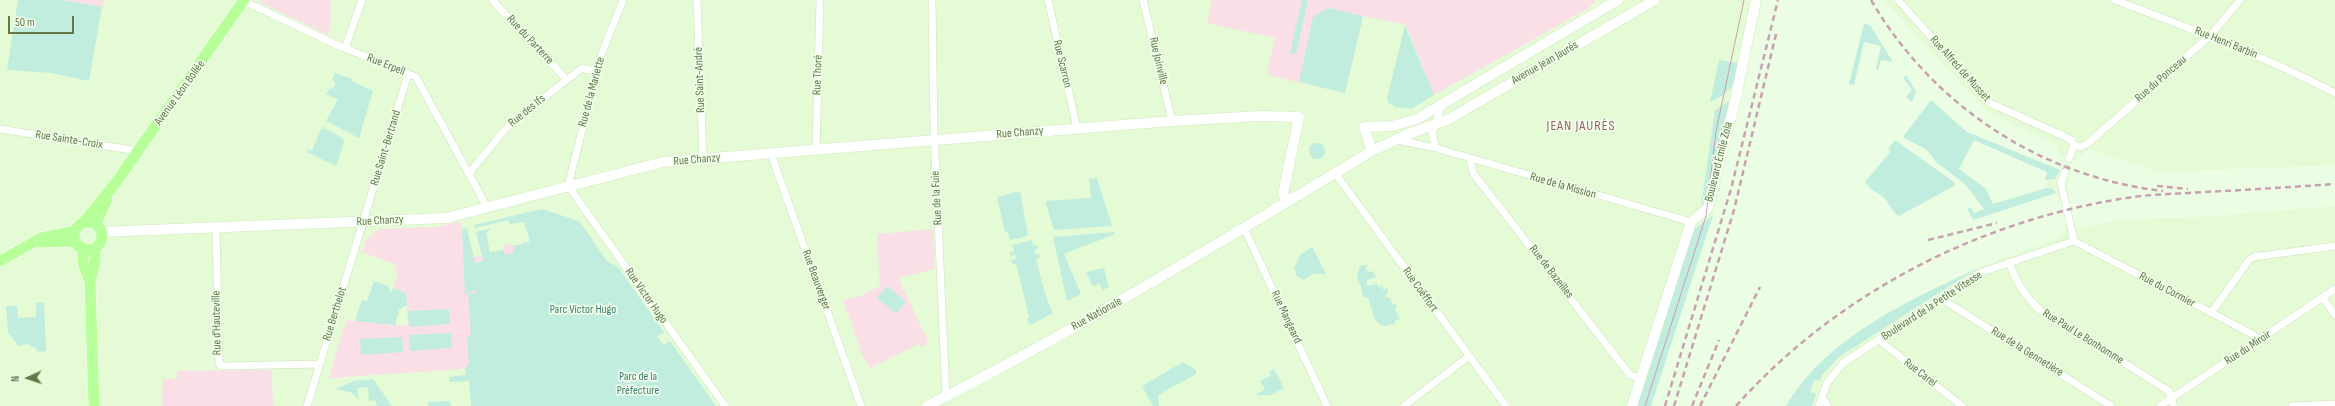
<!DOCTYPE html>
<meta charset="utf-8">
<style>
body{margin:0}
#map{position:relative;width:2335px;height:406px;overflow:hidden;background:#ebfee3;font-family:"Sofia Sans Condensed",sans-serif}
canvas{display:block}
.north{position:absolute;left:8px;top:358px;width:40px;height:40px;-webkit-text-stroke:3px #f1ffeb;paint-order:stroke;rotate:267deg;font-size:11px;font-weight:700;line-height:16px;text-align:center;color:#637847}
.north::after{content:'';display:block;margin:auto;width:14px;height:18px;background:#637847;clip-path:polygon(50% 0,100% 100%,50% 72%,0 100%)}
.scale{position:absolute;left:8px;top:16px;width:66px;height:18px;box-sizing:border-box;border:2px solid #637847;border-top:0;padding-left:5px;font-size:12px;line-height:14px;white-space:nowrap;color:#637847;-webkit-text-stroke:3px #f1ffeb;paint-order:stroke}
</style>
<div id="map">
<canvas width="2335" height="406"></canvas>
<div class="north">N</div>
<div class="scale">50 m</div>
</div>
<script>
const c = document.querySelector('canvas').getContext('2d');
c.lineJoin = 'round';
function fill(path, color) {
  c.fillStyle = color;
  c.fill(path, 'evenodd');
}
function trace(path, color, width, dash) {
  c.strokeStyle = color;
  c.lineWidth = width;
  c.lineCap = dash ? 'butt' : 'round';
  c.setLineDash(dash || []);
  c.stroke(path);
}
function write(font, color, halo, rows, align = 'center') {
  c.font = font + ' "Sofia Sans Condensed",sans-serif';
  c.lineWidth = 3.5;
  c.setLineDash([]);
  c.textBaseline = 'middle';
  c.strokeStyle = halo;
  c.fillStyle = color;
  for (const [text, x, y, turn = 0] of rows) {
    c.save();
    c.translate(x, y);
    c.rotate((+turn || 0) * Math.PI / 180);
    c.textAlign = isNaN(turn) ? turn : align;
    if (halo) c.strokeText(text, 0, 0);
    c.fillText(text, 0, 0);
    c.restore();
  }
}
fill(new Path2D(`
 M0,0H1763L1713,215L1651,406H0Z
 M1884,0H2335V165L2159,172L2089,149L2075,161L2059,155V148L2054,143L1986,111Z
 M2060,170L2071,174L2067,186L2070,198L2059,200L2055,191L2047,188V180L2057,178Z
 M2335,206V406H1786L1801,385L1822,376L1839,357L1978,268L2063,236L2065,230L2064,225L2075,222L2077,229L2103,223L2136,219L2204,217Z`), '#e4fbd6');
fill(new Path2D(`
 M62,0H104L102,7Z
 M261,0H331L329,13L332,14L328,35L260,2Z
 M1212,0H1596L1589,8L1434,95L1406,25L1363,16L1345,93L1271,76V74L1267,73L1275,38L1207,23Z
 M461,221L464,259L504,250L505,245L510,244L513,246L523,244L525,241V243L529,242L530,239L539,279L471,335L469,364L465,369L329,378L346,320L408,326L406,293L393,288L397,277L396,267L392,263L362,252L366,240L379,229L437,227Z
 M933,229L935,269L898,278L929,343L921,347L919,344L870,368L862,354L843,300L860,296L880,286L877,234Z
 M272,370L273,406H162L163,379H177V371Z`), '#fadfe7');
fill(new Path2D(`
 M18,0H62L102,7L89,81L51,73L7,70Z
 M1302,0H1308L1296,54L1290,53Z
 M1328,8L1363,16L1345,93L1299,82L1313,17Z
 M1864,24L1870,25L1893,62L1881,60L1878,70L1876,69L1881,46L1864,42L1854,85L1849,84Z
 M1405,25L1434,95L1411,109L1394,107L1393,105L1388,103L1387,99Z
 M1719,60L1742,64C1735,85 1730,93 1710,102Z
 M335,73L352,79V81L373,91L359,138L326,121L338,100L326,94L330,88L333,89L336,83L332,80Z
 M1906,75L1916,91L1912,102L1906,97L1912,90L1903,78Z
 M1733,99L1713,187L1701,207L1715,110Z
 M1931,100L1967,132L2060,170L2055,179L2045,180L2047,172L1974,140L1959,169L1986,189L1993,204L2047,188L2053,189L2056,193L1973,220L1967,209L1971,207L1974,213L1984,209L1965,184L1936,162L1927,150L1903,137Z
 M322,127L342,138L344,142L336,166L307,152L309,149L312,151Z
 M1895,140L1954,182V186L1899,216C1892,212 1890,205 1885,199C1879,192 1872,192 1865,182L1891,151L1888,149Z
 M1309 151a8 8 0 1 1 16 0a8 8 0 1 1-16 0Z
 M1097,178L1112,226L1054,230L1045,201L1091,198L1089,179Z
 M1020,191L1028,236L1010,240L1008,232H1005L997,197Z
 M542,209L579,221L608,262L617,266L664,332L657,336L664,345L670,341L716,406H471L469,381L449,382V377L466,375L465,369L469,364L467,337L471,334L468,294L477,292L476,290L466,293L465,297L462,229L467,228L475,263L483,261L476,232L492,228L486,233L490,252L504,250L505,255L514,253L513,246L523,244L522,241L525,243L530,241L524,222L510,224L508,220L475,228L474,225Z
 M1713,215L1651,406H1632L1687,235Z
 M1114,232L1115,234L1064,254L1081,294L1067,301L1053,237Z
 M1032,240L1033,246L1037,245L1038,249L1034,250L1035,254H1039L1040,258L1036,259C1041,278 1045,297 1053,313L1031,325L1028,323L1027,318L1029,317L1016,264H1013L1011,260L1016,259L1015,255L1010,256V252L1014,251L1012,245Z
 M1312,247L1326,274H1313L1304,280L1297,276L1294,268L1300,255Z
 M1362,265H1368L1365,268L1368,272L1371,271L1375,274L1376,277L1367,280V286L1377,284L1378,287L1384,286L1382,288L1384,290L1387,288L1388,293L1385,296L1391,299L1392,305L1395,303L1397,306L1395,309L1400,320H1395V324C1391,324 1387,326 1385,326C1373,325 1372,307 1368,298L1363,296L1361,286L1357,278L1359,269Z
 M1104,268L1109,287L1103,290L1099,283L1093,287L1086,272Z
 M1978,268L1839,357L1822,375L1820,381L1814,380L1810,392L1816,394L1812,406H1786C1828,336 1908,301 1978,268Z
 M374,281L390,287L389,291L391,292L393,288L406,293L407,305L399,310L395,325L355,321L362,300L367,301Z
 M887,286L906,302L896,314L877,298Z
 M44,302L46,351L37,352L36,348L28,344L18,346L8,332L6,306H17L18,318L36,317V303Z
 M449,309L450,324L409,327L408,311Z
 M451,333L452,348L410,351L409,335Z
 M402,337L403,352L361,355L360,339Z
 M1183,362L1196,370V374L1158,395L1159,406H1153L1142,386Z
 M1274,369L1284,388L1271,395H1255L1265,389L1260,381L1271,376L1269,372Z
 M373,379L392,406H377L375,400L369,401L368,387L357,388L359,400L350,391L348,392L335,389L354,381Z
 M450,401L451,406H428V402Z`), '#c0edde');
trace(new Path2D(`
 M2065,172L2069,159`), '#c9dcbc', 7, [7, 3.5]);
const minor = new Path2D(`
 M492,0L567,80
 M623,0L601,55L568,186L725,406
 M697,0L703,159
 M932,0L934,132L946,396
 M1048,0L1077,128
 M1143,0L1172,121
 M1898,0L1990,103L2070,139L2074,145
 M2115,0C2189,28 2264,56 2335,93
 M244,1L337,45L416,77L487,207
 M345,48L362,0
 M1442,105L1432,133L1436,148L1691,222
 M0,129L138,151
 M1397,140L1436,148
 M2074,145L2080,147L2087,144L2210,36L2240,0
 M816,150L820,0
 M771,154L861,406
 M1470,159L1473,173L1630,375L1641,379
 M2069,159L2074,145
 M2065,172L2061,183L2074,241
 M469,173L509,125L582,68L597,72
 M1335,173L1506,406
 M216,228L219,364L222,366L320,364
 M1244,228L1327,406
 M2074,241L2252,334L2260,340
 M2009,262C2016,282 2025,297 2041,311L2169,391L2174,406
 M2323,298L2335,315
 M1942,299L2111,406
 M2211,313L2249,260L2253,257L2335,246
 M1879,340L1962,406
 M1822,397L1828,406
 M307,406L408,74
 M1404,406L1469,356
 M1819,406L1827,383L1843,363L1982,272L2074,241
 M2160,406L2335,289
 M2292,406L2335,404`);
const secondary = new Path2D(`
 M1372,151L1364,127L1392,126L1417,119L1618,0
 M101,232L446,218L663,162L1172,121L1260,116L1299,117L1283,194L1288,202
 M927,406C1079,329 1225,239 1372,151L1406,135L1449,119L1655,0
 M1632,406L1691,222L1708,208L1735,101L1756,0`);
const primary = new Path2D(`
 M84,222L114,185L244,0
 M74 236a14 14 0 1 1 28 0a14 14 0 1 1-28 0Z
 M96,224L107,199
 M40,242L76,241
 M83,248V263L90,282
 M0,261L41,238L75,231
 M94,406L90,282L95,262V248`);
trace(minor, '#cce1ba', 8);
trace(secondary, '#d2ebbd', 11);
trace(primary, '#fff', 12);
trace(minor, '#fff', 7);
trace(secondary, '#fff', 10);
trace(primary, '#b7ff99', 11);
trace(new Path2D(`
 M1645,406L1706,216L1716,131L1744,0`), '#c8a0b0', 1);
trace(new Path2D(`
 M1871,0C1933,106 2041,177 2163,191
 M2157,186L2188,189
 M1928,240L1997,223
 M1665,406L1731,189L1778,0
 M1674,406L1734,210L1777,30
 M1692,406L1719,340
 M1700,406L1760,287
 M1736,406C1836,294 1978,221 2126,198C2151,194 2177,194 2203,192C2247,190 2291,187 2335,184`), '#c8a0b0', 2.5, [6, 4]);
write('12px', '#637847', '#f1ffeb', [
 ["Rue du Parterre",530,40,47],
 ["Rue Henri Barbin",2226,43,22],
 ["Rue Joinville",1158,61,77],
 ["Avenue Jean Jaurès",1545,63,-30],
 ["Rue Scarron",1062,64,77],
 ["Rue Erpell",386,65,22],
 ["Rue Alfred de Musset",1960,69,48],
 ["Rue Thoré",818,75,-88],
 ["Rue du Ponceau",2161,79,-41],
 ["Rue Saint-André",700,80,-92],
 ["Rue de la Mariette",592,92,-75],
 ["Avenue Léon Bollée",180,93,-54],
 ["Rue des Ifs",527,111,-39],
 ["Rue Chanzy",1020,133,-5],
 ["Rue Sainte-Croix",69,140,9],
 ["Rue Saint-Bertrand",386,148,-73],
 ["Rue Chanzy",697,160,-5],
 ["Boulevard Émile Zola",1719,162,-76],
 ["Rue de la Mission",1563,186,16],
 ["Rue de la Fuie",937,198,-93],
 ["Rue Chanzy",380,221,-3],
 ["Rue de Bazeilles",1551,272,52],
 ["Rue Beauverger",816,280,70],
 ["Rue Coëffort",1420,290,54],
 ["Rue du Cormier",2167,290,28],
 ["Rue Victor Hugo",646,296,55],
 ["Boulevard de la Petite Vitesse",1932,306,-33],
 ["Rue Berthelot",335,314,-73],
 ["Rue Nationale",1097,314,-29],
 ["Rue Mangeard",1286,317,65],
 ["Rue d'Hauteville",217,323,-91],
 ["Rue Paul Le Bonhomme",2083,337,32],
 ["Rue du Miroir",2248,348,-33],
 ["Rue de la Gennetière",2027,352,32],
 ["Rue Carel",1920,373,38]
]);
write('12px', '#3d7f71', '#f1ffeb', [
 ["Parc Victor Hugo",583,310],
 ["Parc de la",638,377],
 ["Préfecture",638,391]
]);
c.letterSpacing = '1px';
write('14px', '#9c6171', '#f1ffeb', [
 ["JEAN JAURÈS",1581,126]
]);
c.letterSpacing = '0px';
</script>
